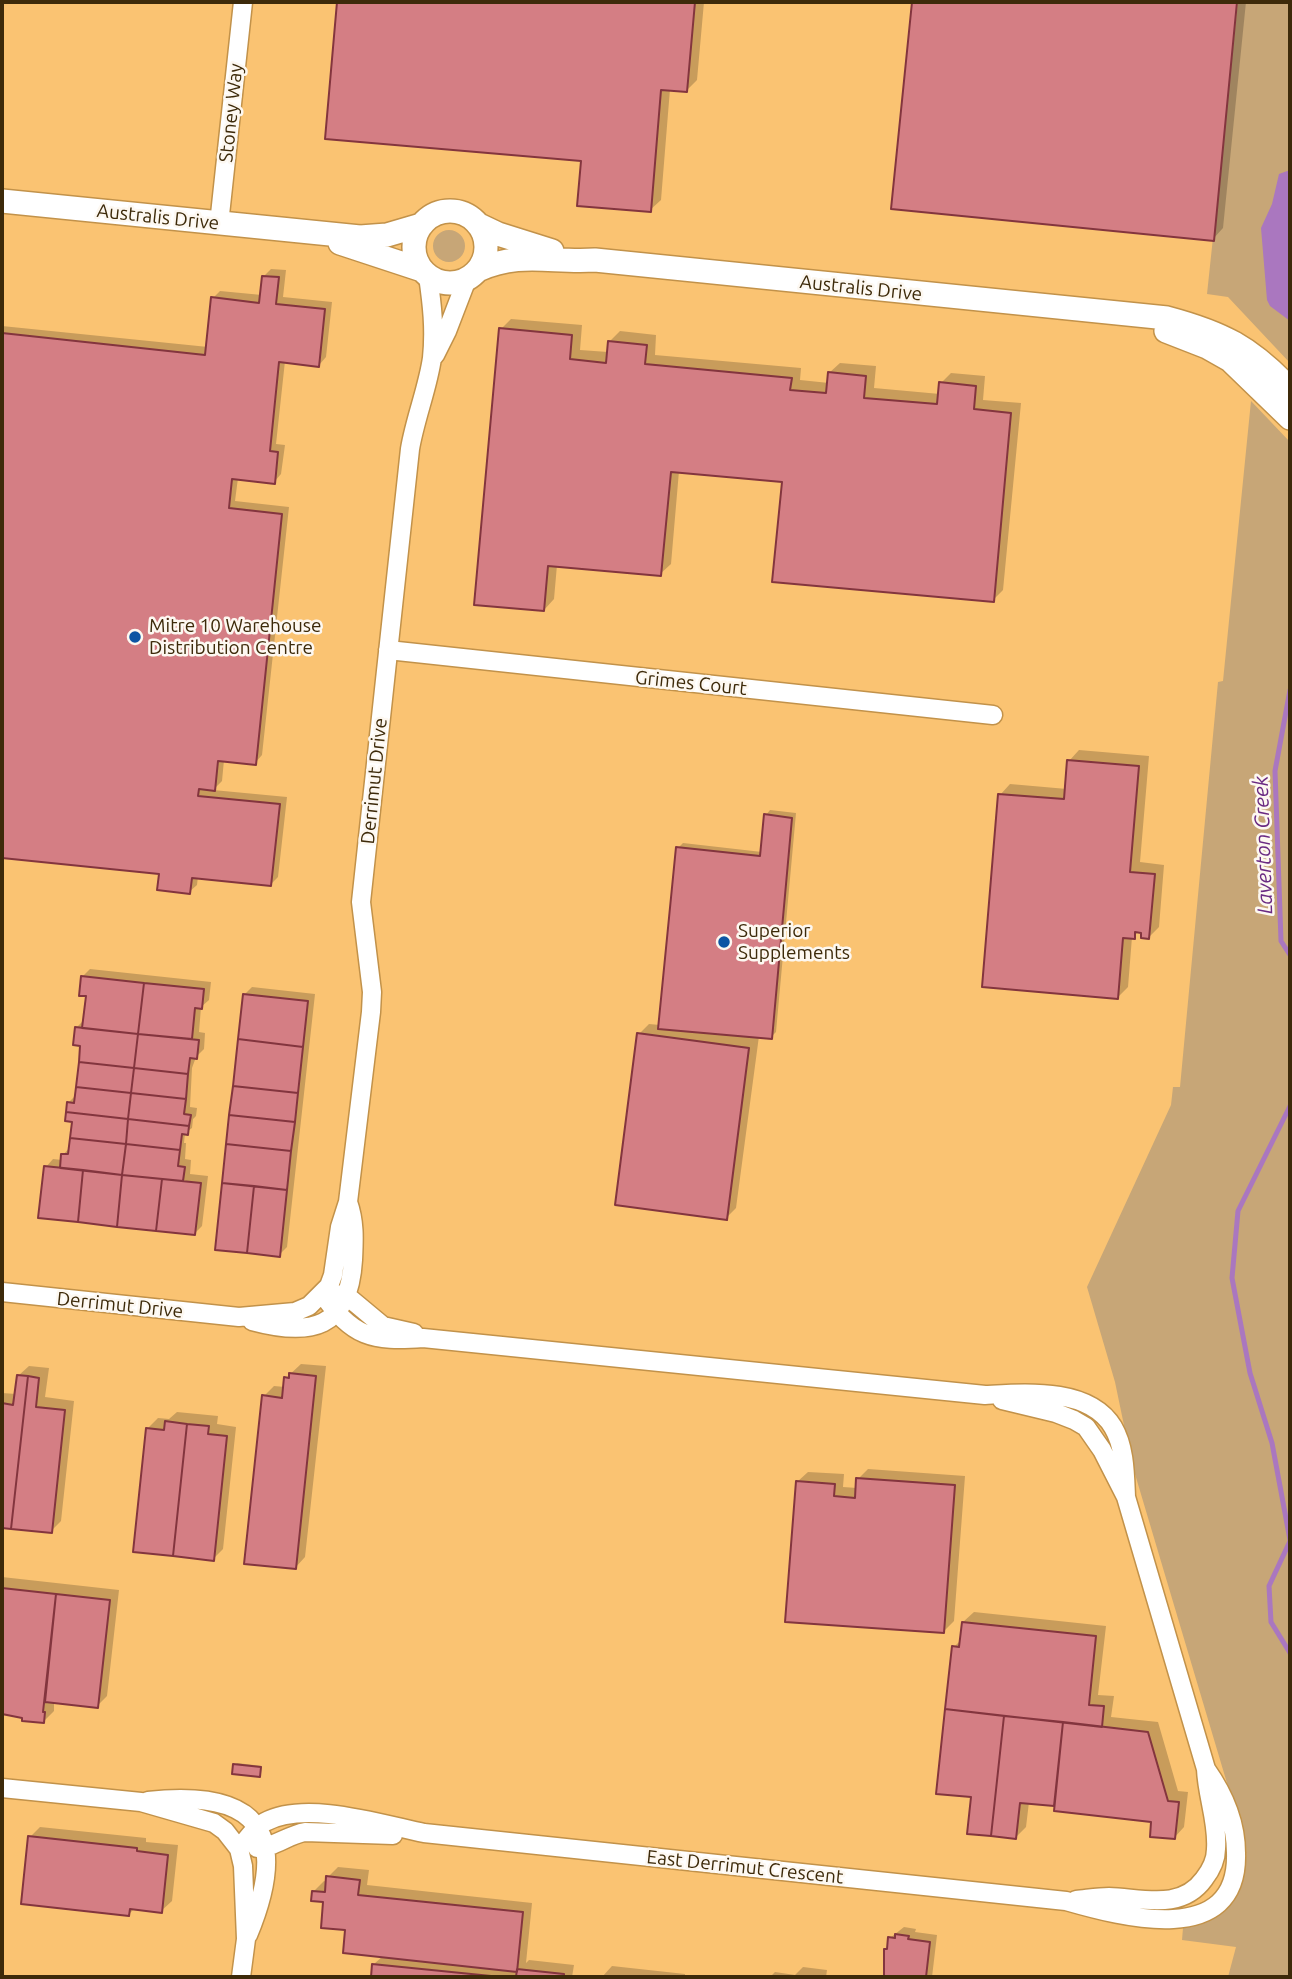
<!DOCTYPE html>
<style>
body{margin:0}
#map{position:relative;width:1292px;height:1979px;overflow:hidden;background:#f9d198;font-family:Ubuntu,sans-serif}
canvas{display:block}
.frame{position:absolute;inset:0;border:4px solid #3d2a0a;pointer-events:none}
</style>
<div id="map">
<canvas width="1292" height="1979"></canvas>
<div class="frame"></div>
</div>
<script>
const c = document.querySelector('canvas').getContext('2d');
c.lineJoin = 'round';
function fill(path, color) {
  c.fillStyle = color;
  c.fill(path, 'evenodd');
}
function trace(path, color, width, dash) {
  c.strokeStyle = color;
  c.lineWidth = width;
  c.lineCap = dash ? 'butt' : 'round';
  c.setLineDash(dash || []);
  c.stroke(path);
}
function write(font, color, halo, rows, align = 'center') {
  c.font = font + ' Ubuntu,sans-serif';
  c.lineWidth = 5;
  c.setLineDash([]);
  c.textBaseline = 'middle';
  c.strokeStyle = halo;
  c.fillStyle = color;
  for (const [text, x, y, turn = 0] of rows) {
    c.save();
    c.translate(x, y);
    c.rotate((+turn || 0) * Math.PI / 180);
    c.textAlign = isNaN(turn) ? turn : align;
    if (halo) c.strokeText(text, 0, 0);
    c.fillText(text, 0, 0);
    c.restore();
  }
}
fill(new Path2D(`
 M2,2H1290V1977H2Z`), '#fac372');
fill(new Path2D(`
 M1238,2H1290V363L1228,297L1207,294Z
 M433 246a16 16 0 1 1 32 0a16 16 0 1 1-32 0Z
 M1251,401L1290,442V1977H1228L1236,1947L1182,1940L1183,1928C1224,1921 1249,1889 1246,1847L1132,1464L1115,1382L1087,1287L1171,1105L1173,1087H1180L1218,682L1223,681Z`), '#c7a677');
fill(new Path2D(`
 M1290,170V321L1270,306L1267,300L1261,228L1272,204L1279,174Z`), '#aa77bf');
fill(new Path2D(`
 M338,2H704L697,80L687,90L670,89L661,200L650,210L583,160L327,137Z
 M914,2H1246L1223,228L1213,239L893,207Z
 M271,269L286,270L283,297L332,302L326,357L319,365L285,361L276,444L285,445L281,474L274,482L238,478L235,501L289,507L262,755L255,763L224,760L222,781L213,790L287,797L278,877L271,884L198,876L197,885L189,892L161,873L2,856V326L208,347L213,298L220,291L262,295L264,276Z
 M511,319L582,325L580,350L608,352L609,342L620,331L656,335L655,355L801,368L800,380L829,383V373L840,363L876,366L874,388L940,394L941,383L951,373L985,376L983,400L1021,403L1003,590L993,600L784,481L679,471L671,564L660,574L557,565L554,599L544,610L501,329Z
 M1079,750L1149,756L1140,862L1164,865L1159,927L1149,937L1140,931L1132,937L1128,987L1118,997L1000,795L1010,784L1067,789L1069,761Z
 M770,810L796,813L776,1032L771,1037L759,1036L736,1208L726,1218L639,1034L649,1024L660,1025L678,848L683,843L762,852L766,815Z
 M90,969L211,982L209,1000L201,1007L199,1032L205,1033L204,1049L196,1057L192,1068L190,1107L197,1108L196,1116L193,1119L192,1128L185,1133L184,1143H186L185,1159L191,1160L190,1174L208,1176L202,1226L195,1233L40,1217L46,1167L53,1159L62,1160L63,1155L71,1146L74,1121L68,1103L77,1094L82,1045L77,1027L85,1019L88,995L82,977Z
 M252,987L315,994L287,1247L279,1255L244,995Z
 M301,1364L326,1366L305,1557L295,1568L264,1396L274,1386L285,1387L286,1378Z
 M29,1366L49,1368L45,1397L74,1401L61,1521L51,1531L2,1526V1393L16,1394L18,1376Z
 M177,1412L218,1416L217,1424L236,1427L223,1549L213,1559L147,1429L158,1418L169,1419Z
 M868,1469L965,1476L954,1621L944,1631L797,1482L808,1472L844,1474L843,1487L857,1488L858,1479Z
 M2,1577L119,1590L107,1696L97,1706L54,1702V1711L44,1721L2,1713Z
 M974,1612L1106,1626L1098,1695L1114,1696L1111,1717L1158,1722L1178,1791L1188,1792L1184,1827L1174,1838L1153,1820L1029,1802L1026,1827L1016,1837L973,1796L938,1792L954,1647L962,1639L963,1622Z
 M237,1763L262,1766L261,1773L259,1775L235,1765Z
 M40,1827L146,1838V1842L178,1845L172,1901L161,1911L135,1908L129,1914L30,1837Z
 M338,1867L369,1870L367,1885L532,1903L526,1963L529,1960L574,1965L572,1977H372L374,1964L383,1956L347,1929L325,1901L314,1891L324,1881L327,1882L328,1877Z
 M904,1927L916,1929L915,1932L937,1935L932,1977H886V1950L889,1946L890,1938Z
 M612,1966L685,1974V1977H602Z
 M803,1967L827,1970L826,1977H770L775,1972L795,1975Z`), '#0003');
trace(new Path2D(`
 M1290,690L1275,771L1281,941L1290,955
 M1290,1106L1238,1211L1232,1278L1250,1373L1272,1443L1290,1540
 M1290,1541L1269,1586L1271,1622L1290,1653`), '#aa77bf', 5);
const building = new Path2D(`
 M337,2H695L687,92L661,90L651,212L577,206L581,161L325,139Z
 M912,2H1237L1214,241L891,209Z
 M262,276L279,277L276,304L325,309L319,367L279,362L270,451L278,452L275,484L232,479L229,508L282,514L256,765L218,761L215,791L199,789L198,796L280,804L271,886L192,878L190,894L157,890L159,874L2,858V333L205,355L211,297L259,303Z
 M499,328L572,335L570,359L606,363L608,341L647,345L645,364L792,378L790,390L826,393L828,372L866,376L864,398L937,404L939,382L976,386L974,409L1011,413L994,602L772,582L782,482L671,472L661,576L548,566L544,611L474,605Z
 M1067,760L1139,766L1130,872L1155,874L1149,939L1141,938V933L1135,932V939L1123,938L1118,999L982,987L998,794L1064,799Z
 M764,814L792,818L772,1039L658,1029L676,847L760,856Z
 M81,976L144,983L138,1034L82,1028L86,996H79Z
 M144,983L204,989L202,1009L195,1008L192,1039L138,1034Z
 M243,994L308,1001L303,1047L238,1039Z
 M75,1027L138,1034L134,1068L79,1062L80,1046L73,1045Z
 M637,1033L749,1048L727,1220L615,1205Z
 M138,1034L199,1040L197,1059L190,1058L188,1074L134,1068Z
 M238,1039L303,1047L298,1093L233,1086Z
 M79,1062L134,1068L131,1093L76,1087Z
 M134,1068L188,1074L186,1099L131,1093Z
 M233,1086L298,1093L295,1122L229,1115Z
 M76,1087L131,1093L128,1119L66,1112L67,1102L74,1103Z
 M131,1093L186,1099L184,1114L191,1115L189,1126L128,1119Z
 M66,1112L128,1119L126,1144L70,1138L72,1122L65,1121Z
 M229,1115L295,1122L291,1151L226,1144Z
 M128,1119L189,1126L188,1135L182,1134L180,1150L126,1144Z
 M70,1138L126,1144L122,1175L60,1168L61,1154H68Z
 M126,1144L180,1150L178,1166L185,1167L183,1181L122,1175Z
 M226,1144L291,1151L287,1190L222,1183Z
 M44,1166L83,1170L78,1222L38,1218Z
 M83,1170L122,1175L117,1227L78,1222Z
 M122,1175L162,1179L156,1231L117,1227Z
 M162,1179L201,1183L195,1235L156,1231Z
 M222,1183L254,1186L247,1253L215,1250Z
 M254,1186L287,1190L280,1257L247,1253Z
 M289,1373L316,1376L296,1569L244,1564L262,1395L282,1398L284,1377L289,1378Z
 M17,1375L28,1376L11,1529L2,1528V1403L13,1405Z
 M28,1376L39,1378L36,1407L65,1410L52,1533L11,1529Z
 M165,1421L187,1424L173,1556L133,1552L146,1428L164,1430Z
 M187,1424L209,1426L208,1434L227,1436L214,1561L173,1556Z
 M856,1478L955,1485L944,1633L785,1622L796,1481L835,1484L834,1496L855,1498Z
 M2,1588L56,1594L43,1712H45L44,1723L22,1721V1718L2,1714Z
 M56,1594L110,1600L98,1708L45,1702Z
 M962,1622L1096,1636L1089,1705L1104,1706L1102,1727L945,1709L952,1646L959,1647Z
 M945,1709L1004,1716L991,1836L967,1834L971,1797L936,1794Z
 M1004,1716L1063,1722L1054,1806L1020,1803L1016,1839L991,1836Z
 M1063,1722L1148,1732L1168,1801L1179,1802L1175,1839L1150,1837L1151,1822L1054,1811Z
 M233,1764L261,1767L260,1777L232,1774Z
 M28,1836L137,1848V1851L168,1855L162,1913L130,1909L129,1916L21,1904Z
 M326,1876L360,1880L358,1895L523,1912L517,1972L343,1953L345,1930L321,1928L323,1902L311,1901L312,1891L325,1892Z
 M895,1934L909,1936L908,1939L930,1942L926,1977H884V1949H887L888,1937L895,1938Z
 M372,1964L501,1977H371Z
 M517,1969L564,1974V1977H516Z`);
fill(building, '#d47e84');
trace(building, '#83353e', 2);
const minor = new Path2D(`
 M219,224L243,2
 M435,355L447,331L467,279
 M388,650L993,715
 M2,1292L239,1317L295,1312L309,1306L329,1286L333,1275L340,1227L348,1202L371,1012L372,992L361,902L410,449C415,419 428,387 432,358C435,329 432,304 428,276
 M322,1293C351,1337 373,1342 423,1338L985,1395C1025,1393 1089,1387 1113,1427C1125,1447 1125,1474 1126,1497
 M335,1294L347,1296L383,1326L414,1333
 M252,1321C311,1337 349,1329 353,1260C354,1239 355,1222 348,1202
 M1002,1400L1056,1413L1074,1420L1086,1427L1102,1450L1126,1497L1206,1769C1207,1796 1218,1822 1216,1849C1216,1861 1211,1870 1204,1879C1181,1911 1142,1898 1109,1897C1098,1897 1087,1899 1076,1900
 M2,1788L141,1802L214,1823L225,1831L239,1849L243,1866L246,1939L241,1977
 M148,1801C258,1789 291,1832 248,1935
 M257,1848C273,1848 288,1835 305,1832L393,1835
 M239,1849C246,1840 254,1828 265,1822C305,1800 381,1824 424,1833L1066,1901C1122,1917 1239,1949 1236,1853C1236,1823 1223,1793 1206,1769`);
const tertiary = new Path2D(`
 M2,201L360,237L387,235L421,225
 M414 247a36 36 0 1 1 72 0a36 36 0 1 1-72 0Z
 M479,225L498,234L552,251
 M340,243L422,270
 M478,270C520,251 551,263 595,260L1167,318C1223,333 1250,347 1290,389
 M1166,331L1207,347L1230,360L1290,418`);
trace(minor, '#c2924a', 21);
trace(tertiary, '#c2924a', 26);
trace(minor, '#fff', 18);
trace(tertiary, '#fff', 23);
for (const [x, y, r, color] of [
 [135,637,7,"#0c54a3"],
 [724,942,7,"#0c54a3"]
]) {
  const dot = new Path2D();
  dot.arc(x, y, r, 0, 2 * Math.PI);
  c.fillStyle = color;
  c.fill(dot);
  trace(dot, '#fdf8f1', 2.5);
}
write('19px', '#3d2a0a', '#fdf8f1', [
 ["Stoney Way",231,113,-84],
 ["Australis Drive",158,217,6],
 ["Australis Drive",861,288,6],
 ["Grimes Court",691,683,6],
 ["Derrimut Drive",374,781,-84],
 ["Derrimut Drive",120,1305,6],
 ["East Derrimut Crescent",745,1867,6]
]);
write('19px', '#3d2a0a', '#fdf8f1', [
 ["Mitre 10 Warehouse",149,626],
 ["Distribution Centre",149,648],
 ["Superior",738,931],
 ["Supplements",738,953]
], 'left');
write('italic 21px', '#6a2a82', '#fdf8f1', [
 ["Laverton Creek",1263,845,-92]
]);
</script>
